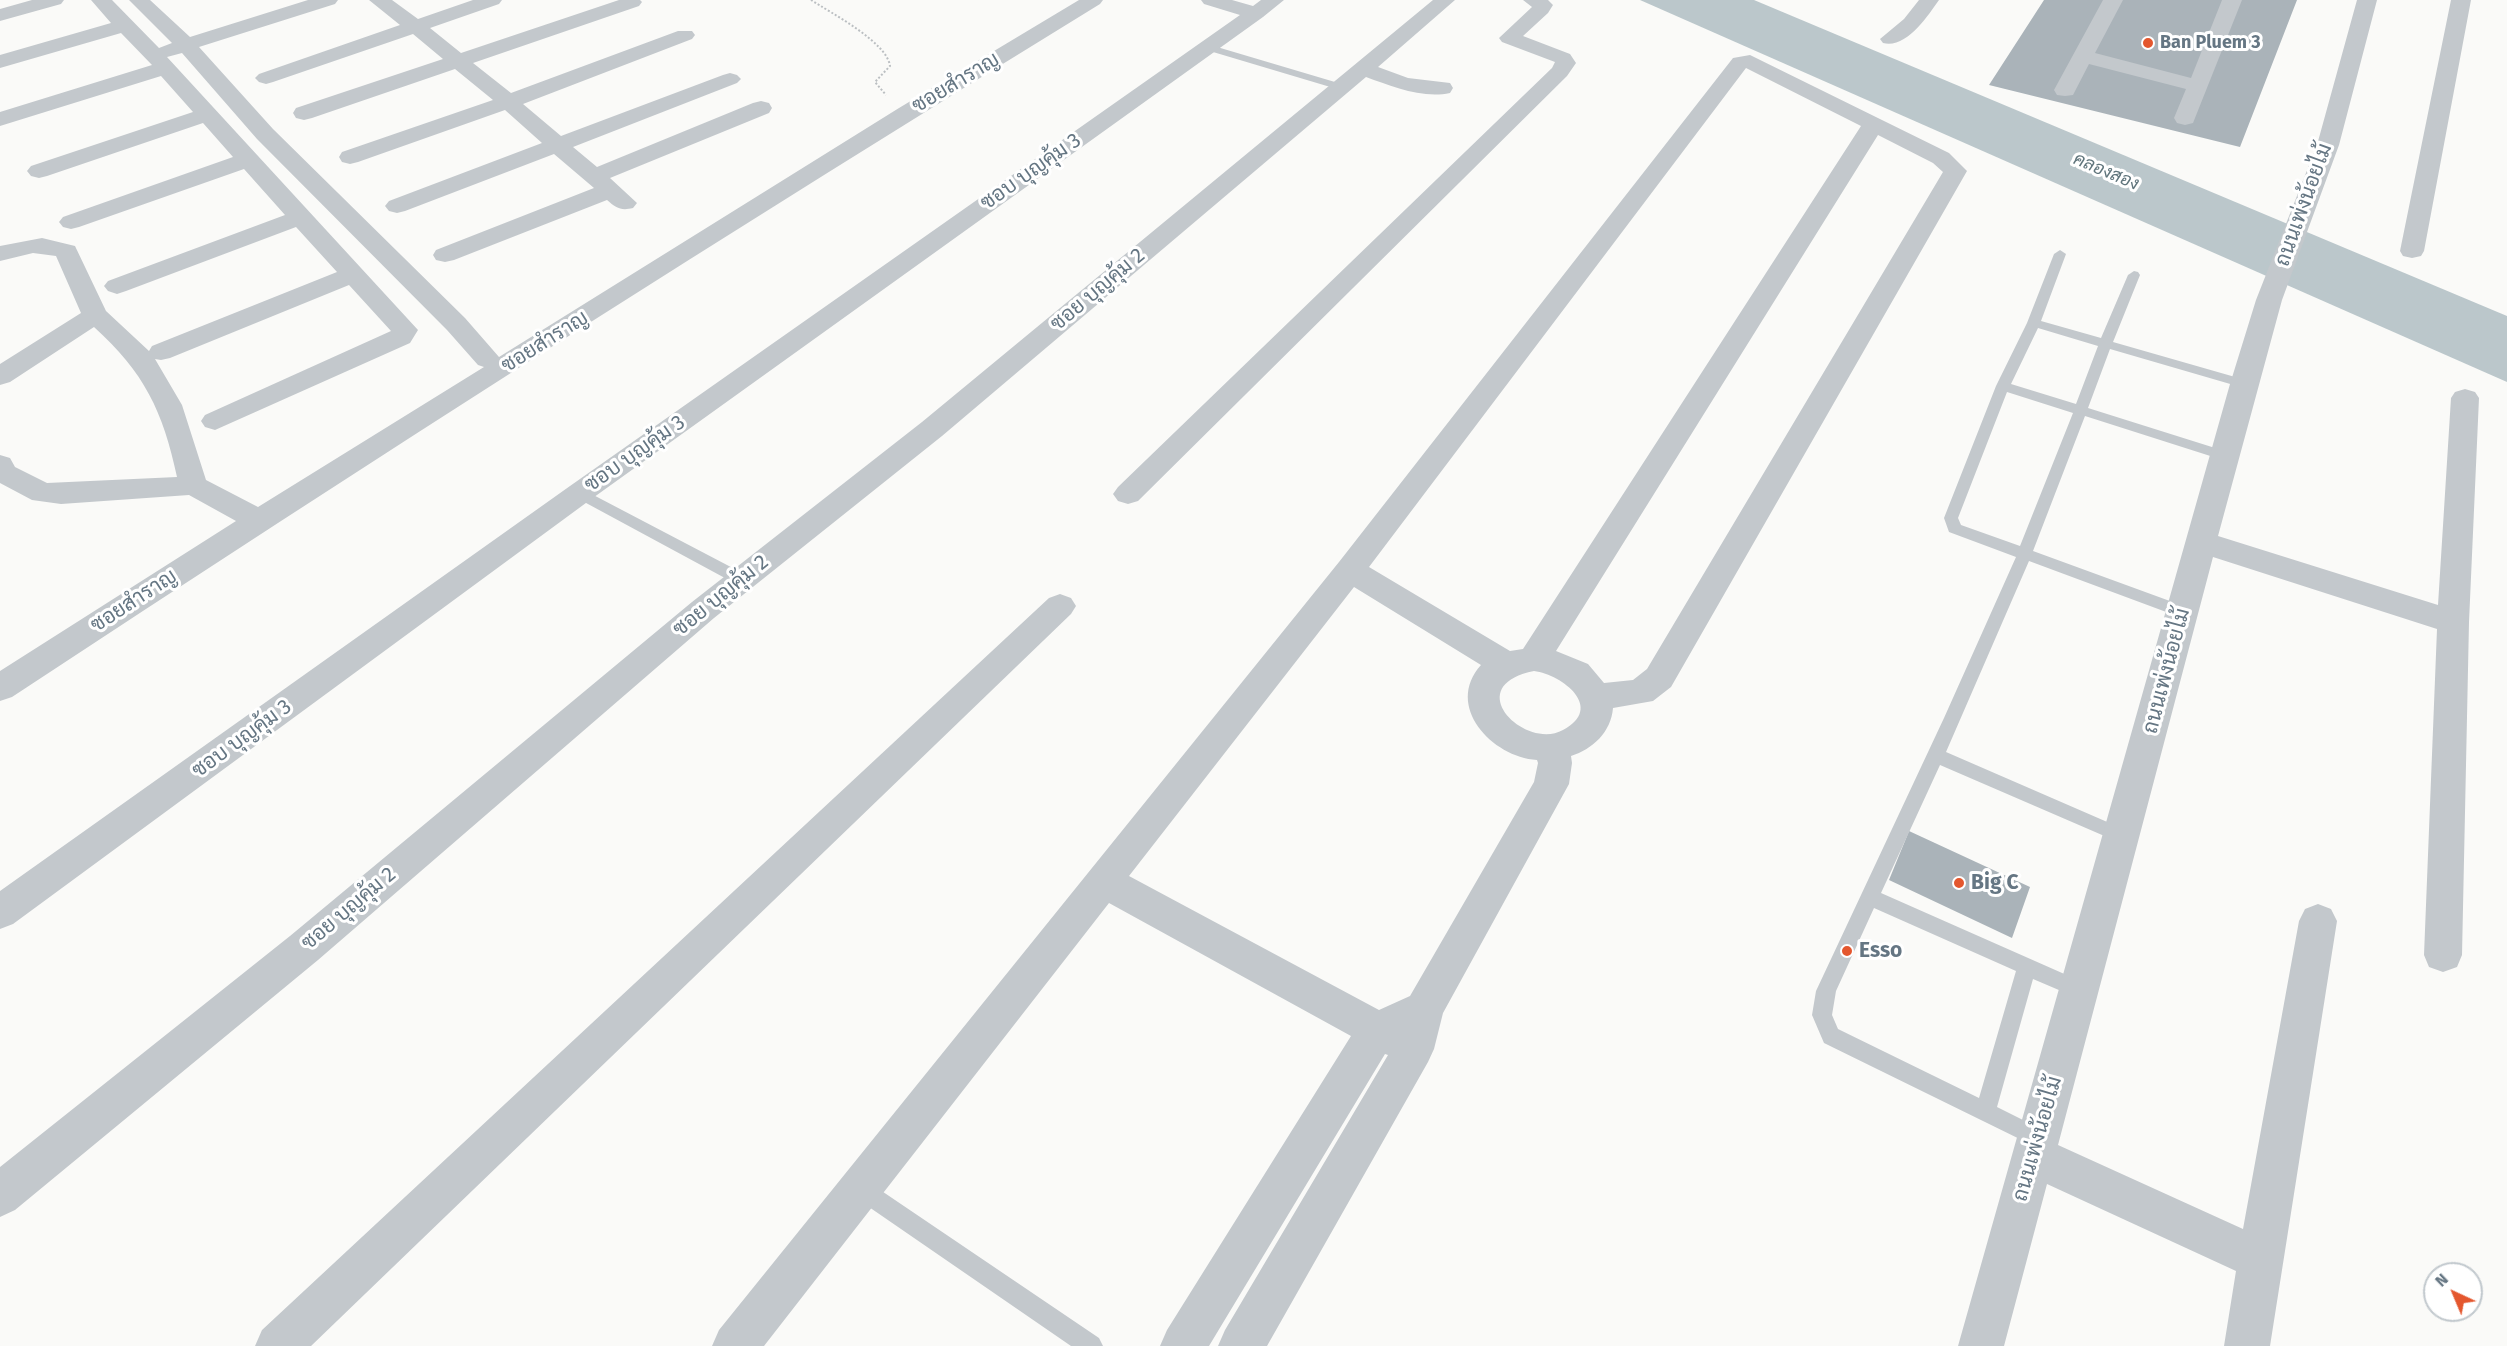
<!DOCTYPE html>
<meta charset="utf-8">
<style>
body{margin:0}
#map{position:relative;width:2507px;height:1346px;overflow:hidden;background:#fafaf8;font-family:"Fira Sans",sans-serif}
canvas{display:block}
.north{position:absolute;left:2423px;top:1262px;width:60px;height:60px;box-sizing:border-box;background:#fff;border:2px solid #c1c8cd;border-radius:50%;rotate:316deg;font-size:16px;font-weight:700;line-height:24px;text-align:center;color:#657683}
.north::after{content:'';display:block;margin:auto;width:21px;height:27px;background:#e4572e;clip-path:polygon(50% 0,100% 100%,50% 72%,0 100%)}
</style>
<div id="map">
<canvas width="2507" height="1346"></canvas>
<div class="north">N</div>
</div>
<script>
const c = document.querySelector('canvas').getContext('2d');
c.lineJoin = 'round';
function fill(path, color) {
  c.fillStyle = color;
  c.fill(path, 'evenodd');
}
function trace(path, color, width, dash) {
  c.strokeStyle = color;
  c.lineWidth = width;
  c.lineCap = dash ? 'butt' : 'round';
  c.setLineDash(dash || []);
  c.stroke(path);
}
function write(font, color, halo, rows, align = 'center') {
  c.font = font + ' "Fira Sans",Sarabun,sans-serif';
  c.lineWidth = 6;
  c.setLineDash([]);
  c.textBaseline = 'middle';
  c.strokeStyle = halo;
  c.fillStyle = color;
  for (const [text, x, y, turn = 0] of rows) {
    c.save();
    c.translate(x, y);
    c.rotate((+turn || 0) * Math.PI / 180);
    c.textAlign = isNaN(turn) ? turn : align;
    if (halo) c.strokeText(text, 0, 0);
    c.fillText(text, 0, 0);
    c.restore();
  }
}
fill(new Path2D(`
 M1640,0H1754L2507,316V382Z`), '#bbc7cb');
fill(new Path2D(`
 M2044,0H2297L2240,147L1989,85Z
 M1909,831L2030,887L2012,938L1889,880Z`), '#aab3b9');
trace(new Path2D(`
 M811,0C831,13 887,42 890,66L875,82L886,95`), '#bbbfc2', 2, [2, 2]);
fill(new Path2D(`
 M1207,44L1345,85L1346,87L1345,89H1337L1203,49V45Z
 M2060,250L2066,254L2041,321L2101,338L2128,275L2134,271L2138,272L2140,275L2113,342L2249,381L2251,384L2244,388L2110,349L2088,408L2231,453L2233,456L2226,461L2085,416L2033,551L2189,608L2191,612L2189,616H2177L2029,561L1946,752L2128,831L2131,836L2128,841L2122,844L2116,841L1940,765L1881,893L2087,984L2090,990L2087,996L2080,999L2033,979L1997,1107L2045,1131L2049,1138L2045,1145L2038,1148L1824,1043L1812,1015L1816,991L1944,718L2016,557L1949,532L1944,518L1996,386L2027,323L2054,254ZM2038,328L2098,346L2076,404L2011,384ZM2007,392L2073,413L2020,546L1961,525L1958,518ZM1874,908L2016,971L1979,1098L1838,1029L1832,1015L1836,991Z
 M580,488L748,576L750,580L748,584H736L575,497L573,493Z
 M861,1177L1099,1338L1103,1346H1071L853,1196L850,1188L853,1180Z`), '#c3c8cc');
fill(new Path2D(`
 M32,0H64L61,4L0,21V9Z
 M91,0H112L159,48L172,43L129,0H150L190,37L308,0H338L335,4L199,47L273,129L465,318L499,357L899,108L1079,0H1103L1100,4C733,229 371,460 12,697L0,701V671L236,521L189,495L61,504L32,500L0,483V455L10,458L15,467L47,483L177,477C163,411 144,372 94,327L10,382L0,385V364L81,313L56,256L33,253L0,261V246L42,238L75,246L106,311L149,351L152,346L337,272L296,227L126,291L117,294L108,291L104,286L108,281L285,215L244,169L79,227L71,229L63,227L59,222L63,217L233,157L203,123L47,176L39,178L31,176L27,171L31,166L193,112L161,76L0,126V112L152,65L121,33L0,68V55L111,23ZM182,53L257,139L447,330L478,365L484,367L258,507L206,480L182,405L155,359L161,360L170,358L349,285L391,331L205,415L201,421L205,427L215,430L410,343L418,330L167,57Z
 M369,0H392L418,19L473,0H502L499,4L430,28L461,53L619,0H640L642,2L639,6L473,63L511,93L678,31H692L695,35L692,39L523,104L561,136L723,75L730,73L737,75L741,79L737,83L573,147L597,167L753,103L761,101L769,103L772,108L769,113L610,178L637,203L633,208C621,211 616,208 607,200L454,260L445,262L436,260L433,255L436,250L594,188L554,154L405,211L397,213L389,211L385,206L389,201L542,143L505,110L358,162L350,164L342,162L339,157L342,152L493,100L455,69L312,118L304,120L296,118L293,113L296,108L443,59L413,34L273,82L266,84L259,82L255,78L259,74L400,25Z
 M1201,0H1232L1253,6L1261,0H1284L1263,17L590,500L13,924L0,929V891L570,486L1240,15L1204,4Z
 M1433,0H1455L1378,67L1408,78L1450,83L1453,88L1450,93C1422,99 1391,86 1366,77L942,436L714,618L318,960L15,1210L0,1217V1167L290,936L692,602L922,422Z
 M1523,0H1548L1553,5L1548,13L1523,36L1570,54L1576,63L1567,76L1138,501L1128,504L1118,501L1113,494L1118,487L1552,68L1555,62L1502,42L1499,38L1532,7Z
 M1919,0H1939C1927,17 1906,49 1883,43L1880,39L1904,19Z
 M2103,0H2123L2095,53L2191,78L2222,0H2242L2193,123L2185,125L2177,123L2174,118L2186,89L2089,64L2073,95L2065,96L2057,95L2054,90Z
 M2357,0H2377L2339,145L2282,300L2218,536L2438,605L2451,398L2455,392L2465,389L2475,392L2479,398L2469,622L2462,955L2457,967L2443,972L2429,967L2424,955L2437,629L2213,557L2058,1145L2243,1229L2299,921L2305,909L2318,904L2331,909L2337,921L2270,1346H2224L2236,1271L2047,1184L2004,1346H1958L2230,384L2256,300L2317,145Z
 M2451,0H2471L2424,251L2421,256L2412,258L2403,256L2400,251Z
 M1750,55L1949,153L1967,171L1671,687L1653,701L1613,708C1611,732 1593,749 1571,756L1572,763L1569,784L1443,1013L1434,1049L1428,1062L1267,1346H1218L1225,1330L1388,1055L1385,1054L1209,1346H1160L1167,1330L1351,1036L1109,903L764,1346H712L719,1330L1339,562L1733,58ZM1746,68L1861,126L1523,649L1510,651L1369,567ZM1878,135L1933,163L1943,172L1647,669L1633,680L1604,683L1588,664L1556,651ZM1354,587L1481,665C1444,706 1492,757 1537,760L1538,763L1534,782L1410,996L1379,1010L1129,876ZM1534,671C1563,675 1605,708 1563,730C1525,751 1459,686 1534,671Z
 M1060,594L1071,598L1076,606L1071,614L311,1346H255L262,1330L1049,598Z`), '#c3c8cc');
for (const [x, y, r, color] of [
 [2148,43,6,"#e4572e"],
 [1959,883,6,"#e4572e"],
 [1847,951,6,"#e4572e"]
]) {
  const dot = new Path2D();
  dot.arc(x, y, r, 0, 2 * Math.PI);
  c.fillStyle = color;
  c.fill(dot);
  trace(dot, '#fff', 2);
}
write('bold 18px', '#657683', '#fff', [
 ["Ban Pluem 3",2160,43]
], 'left');
write('italic 18px', '#60757c', '#fff', [
 ["คลองสอง",2106,172,23]
]);
write('21px', '#657683', '#fff', [
 ["ซอยสำราญ",956,83,-31],
 ["ซอบ บุญคุ้ม 3",1031,172,-35],
 ["ถนนเพ่งน้อยไม้",2304,205,-70],
 ["ซอย บุญคุ้ม 2",1098,290,-40],
 ["ซอยสำราญ",545,342,-32],
 ["ซอบ บุญคุ้ม 3",635,454,-35],
 ["ซอย บุญคุ้ม 2",721,596,-39],
 ["ซอยสำราญ",134,601,-33],
 ["ถนนเพ่งน้อยไม้",2167,671,-75],
 ["ซอบ บุญคุ้ม 3",242,739,-36],
 ["ซอย บุญคุ้ม 2",349,909,-40],
 ["ถนนเพ่งน้อยไม้",2038,1139,-74]
]);
write('bold 21px', '#657683', '#fff', [
 ["Big C",1971,883],
 ["Esso",1859,951]
], 'left');
</script>
